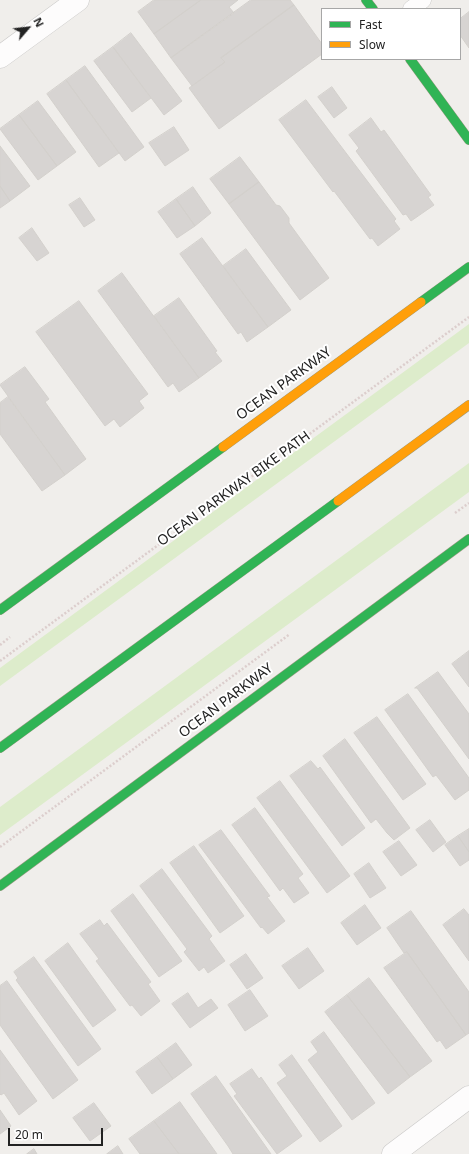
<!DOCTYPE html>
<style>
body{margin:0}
#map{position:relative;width:469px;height:1154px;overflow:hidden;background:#f0eeeb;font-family:"Noto Sans",sans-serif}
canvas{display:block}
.legend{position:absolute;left:321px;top:8px;width:140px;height:52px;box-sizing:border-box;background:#fff;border:1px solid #a7a7a7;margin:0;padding:5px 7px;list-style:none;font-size:12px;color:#222}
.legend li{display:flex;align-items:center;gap:8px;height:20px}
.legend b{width:20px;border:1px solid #a7a7a7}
.north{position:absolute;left:8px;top:8px;width:40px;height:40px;-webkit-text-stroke:3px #fff;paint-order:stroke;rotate:62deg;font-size:11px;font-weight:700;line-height:16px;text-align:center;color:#222}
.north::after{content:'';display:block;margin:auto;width:14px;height:18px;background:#222;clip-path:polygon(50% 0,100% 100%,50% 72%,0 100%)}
.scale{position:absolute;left:8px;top:1128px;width:95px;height:18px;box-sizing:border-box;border:2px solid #222;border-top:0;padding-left:5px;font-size:12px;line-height:14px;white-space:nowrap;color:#222;-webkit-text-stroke:3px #fff;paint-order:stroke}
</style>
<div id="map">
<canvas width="469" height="1154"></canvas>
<ul class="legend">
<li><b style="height:5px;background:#30b455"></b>Fast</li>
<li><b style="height:5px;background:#ff9f0a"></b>Slow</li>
</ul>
<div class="north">N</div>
<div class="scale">20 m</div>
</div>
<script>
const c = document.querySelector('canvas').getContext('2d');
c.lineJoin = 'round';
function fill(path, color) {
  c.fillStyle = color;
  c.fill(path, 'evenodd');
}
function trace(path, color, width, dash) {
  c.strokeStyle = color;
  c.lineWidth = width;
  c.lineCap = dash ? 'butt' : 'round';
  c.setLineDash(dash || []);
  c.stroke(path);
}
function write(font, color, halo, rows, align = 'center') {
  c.font = font + ' "Noto Sans",sans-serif';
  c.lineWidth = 4;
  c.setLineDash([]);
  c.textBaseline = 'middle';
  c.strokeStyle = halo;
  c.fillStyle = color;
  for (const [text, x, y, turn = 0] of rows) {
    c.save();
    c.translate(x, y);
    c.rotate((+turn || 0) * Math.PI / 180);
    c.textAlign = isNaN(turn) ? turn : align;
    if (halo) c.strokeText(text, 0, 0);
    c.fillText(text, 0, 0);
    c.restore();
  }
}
fill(new Path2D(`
 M469,324V343L0,686V668Z
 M469,463V492L0,835V807Z`), '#ddeccb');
const building = new Path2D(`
 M154,0H201L154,34L138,12Z
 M201,0H238L229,7L234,13L171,58L154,34Z
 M251,0H290L294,5L221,58L225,62L192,86L171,58Z
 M294,5L322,44V54L219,129L189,88L225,62L221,58Z
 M469,12V48L460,35V19Z
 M131,33L182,101L164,115L113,47Z
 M113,47L151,98L132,112L94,61Z
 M85,66L144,147L125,161L66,80Z
 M66,80L119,153L99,167L47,94Z
 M332,87L347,108L334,118L318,97Z
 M306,100L396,219L394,221L400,229L378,246L372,238L370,239L334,191L333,192L279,120Z
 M38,101L76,152L57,166L19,115Z
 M19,115L57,166L38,180L0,129Z
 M371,118L381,132L384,130L431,195L428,197L434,205L411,221L406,214L403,215L356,151L359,148L349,135Z
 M174,127L189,150L165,166L149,143Z
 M0,146L30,186L10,201L0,186Z
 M240,157L259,182L229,204L210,179Z
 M259,182L276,205L280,206L289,218V223L329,278L300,300L229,204Z
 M0,186L10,201L0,208Z
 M193,187L211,213L195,226L176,199Z
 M80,198L95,220L84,227L69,205Z
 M176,199L195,226L177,238L158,212Z
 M32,228L49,253L37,261L19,238Z
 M202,238L268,327L247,342L241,332L238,334L180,254Z
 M246,249L291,310L268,327L223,266Z
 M122,273L199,378L179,392L173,383L168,387L98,291Z
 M179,298L217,351L215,352L222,361L199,378L154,316Z
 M79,301L148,394L139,401L144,408L120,427L114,419L105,426L36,332Z
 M25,367L49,399L45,402L86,459L65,475L0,385Z
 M8,397L65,475L42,491L0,434V403Z
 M469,651V687L452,664Z
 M438,672L469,714V759L417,688H415Z
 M408,694L469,778V790L455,800L436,775L433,777L385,710Z
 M377,717L426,784L403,800L354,733Z
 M345,739L410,828L394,840L387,833L376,819L371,823L323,756Z
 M311,761L318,769L320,767L365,828L342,846L290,776Z
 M280,781L350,876L327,893L257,798Z
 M255,808L303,874L298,878L309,893L294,903L283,888L280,891L232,825Z
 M430,820L446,842L433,852L416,830Z
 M469,829V852L458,836Z
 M221,830L270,896L267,897L285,921L268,934L262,927L261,928L199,845Z
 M458,836L469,852V860L460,866L445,845Z
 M399,841L417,865L401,876L383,852Z
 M194,846L244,916L220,933L170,863Z
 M369,863L386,888L370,898L354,874Z
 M162,869L212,936L209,939L225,961L208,973L204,967L199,971L184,952L187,949L140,886Z
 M133,894L182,961L159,977L111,911Z
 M365,905L381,928L357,945L341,923Z
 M464,909L469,915V961L443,925Z
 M411,911L469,992V1033L466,1035L407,952L404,953L387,928Z
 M100,920L104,926L107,923L151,982L148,984L160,1001L141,1016L132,1005L130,1006L96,961L99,959L80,934Z
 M68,943L116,1010L93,1027L45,961Z
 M308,948L324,971L299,989L282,966Z
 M407,952L466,1035L446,1049L440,1040L437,1042L384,968Z
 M246,954L263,978L247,989L230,965Z
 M34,957L101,1049L78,1066L16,980L18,978L14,972Z
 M369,978L432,1061L410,1077L347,995Z
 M7,981L78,1080L53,1099L0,1025V986Z
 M250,990L268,1016L245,1031L228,1005Z
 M188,993L198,1008L211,999L218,1008L190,1028L172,1004Z
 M347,995L410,1077L388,1094L325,1012Z
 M324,1032L375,1103L352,1120L308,1060L318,1052L311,1042Z
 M176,1043L192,1065L173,1079L157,1057Z
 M0,1050L37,1101L19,1115L4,1093L1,1095L0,1094Z
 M292,1055L342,1126L320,1142L277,1083L287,1076L279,1065Z
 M157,1057L173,1079L152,1094L136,1072Z
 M252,1069L259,1079L261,1077L302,1136L277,1154L234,1096L237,1094L230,1084Z
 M216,1076L271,1154H233L228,1146L191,1094Z
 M180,1102L217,1154H179L154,1121Z
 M94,1103L111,1126L90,1141L73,1118Z
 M0,1110L11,1126L0,1134Z
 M154,1121L179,1154H140L129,1139Z
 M118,1146L123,1154H107Z
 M34,1149L37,1154H27Z`);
fill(building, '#d7d4d2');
trace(building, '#d3d0cc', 1);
const lane = new Path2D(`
 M411,9L423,0`);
const street = new Path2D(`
 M0,57L78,0
 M393,1154L469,1097`);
const fast = new Path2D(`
 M366,0L373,9
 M410,59L469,140
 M421,302L469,267
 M0,610L223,447
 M0,748L338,501
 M0,886L469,539`);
const slow = new Path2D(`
 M223,447L421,302
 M338,501L469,405`);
trace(lane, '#c9c8c7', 17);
trace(street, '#c9c8c7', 23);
trace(fast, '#999a82', 10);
trace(slow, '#999a82', 10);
trace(new Path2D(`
 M455,513L469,503
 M0,645L10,637
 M0,661L469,317
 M0,847L290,634`), '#dccecd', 2.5, [2, 2]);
trace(lane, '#fdfcfc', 16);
trace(street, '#fdfcfc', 22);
trace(fast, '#30b455', 9);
trace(slow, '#ff9f0a', 9);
write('14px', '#222', '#fff', [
 ["OCEAN PARKWAY",284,384,-36],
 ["OCEAN PARKWAY BIKE PATH",234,489,-36],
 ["OCEAN PARKWAY",226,701,-37]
]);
</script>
